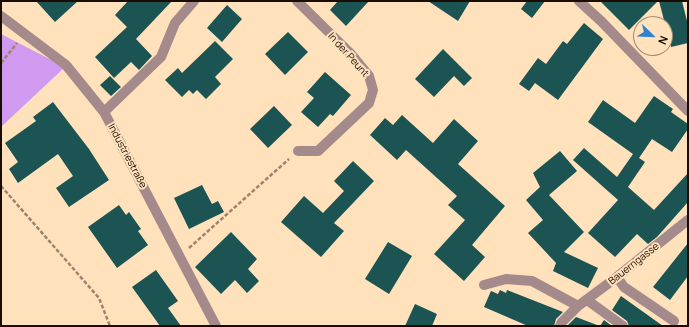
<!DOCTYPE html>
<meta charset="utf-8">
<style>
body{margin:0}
#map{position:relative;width:689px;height:327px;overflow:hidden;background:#ffe1bc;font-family:Manrope,sans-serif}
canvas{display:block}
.frame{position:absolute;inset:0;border:2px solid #190c00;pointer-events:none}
.north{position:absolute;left:633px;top:16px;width:40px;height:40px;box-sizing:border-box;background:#ffe1bc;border:1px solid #a38c71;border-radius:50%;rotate:113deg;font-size:11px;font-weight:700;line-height:16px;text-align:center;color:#190c00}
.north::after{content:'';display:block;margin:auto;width:14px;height:18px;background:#3280d0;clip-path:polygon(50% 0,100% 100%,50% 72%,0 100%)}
</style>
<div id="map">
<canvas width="689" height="327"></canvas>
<div class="frame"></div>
<div class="north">N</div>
</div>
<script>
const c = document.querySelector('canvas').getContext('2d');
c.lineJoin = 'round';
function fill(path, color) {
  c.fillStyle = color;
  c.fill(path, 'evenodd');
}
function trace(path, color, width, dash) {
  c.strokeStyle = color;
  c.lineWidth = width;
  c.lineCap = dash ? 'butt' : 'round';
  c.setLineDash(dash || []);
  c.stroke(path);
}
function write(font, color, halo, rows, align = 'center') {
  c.font = font + ' Manrope,sans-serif';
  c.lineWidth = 4;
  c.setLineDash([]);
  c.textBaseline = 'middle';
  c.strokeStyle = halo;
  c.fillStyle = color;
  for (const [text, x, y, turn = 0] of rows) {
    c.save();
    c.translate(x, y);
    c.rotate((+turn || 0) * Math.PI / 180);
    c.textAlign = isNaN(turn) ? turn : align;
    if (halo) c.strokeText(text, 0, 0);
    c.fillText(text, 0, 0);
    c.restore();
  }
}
fill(new Path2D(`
 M1,34L65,67L1,127Z`), '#cf9aef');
fill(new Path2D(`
 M36,1H78L55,22Z
 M128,1H172L136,39L152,56L139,70L131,62L114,78L95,57L127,27L115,15Z
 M338,1H369L346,26L330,10Z
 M428,1H470L458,21Z
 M527,1H545L532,18L521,9Z
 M600,1H658L629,30Z
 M659,1H682L688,25V43L671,47Z
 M227,5L242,19L222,42L207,28Z
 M584,23L603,39L558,100L535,83L529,91L519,84L538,58L546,64L563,41L567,44Z
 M288,32L308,52L285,75L265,54Z
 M215,41L233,59L215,77L221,84L206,99L197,90L193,94L189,90L182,97L165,80L178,68L182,73Z
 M443,49L472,78L464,86L454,76L434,97L415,79Z
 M325,72L351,95L333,116L330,114L318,127L301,112L314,98L307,92Z
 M110,76L121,87L111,96L100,85Z
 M654,96L673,109L671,112L688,124V129L672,152L652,139L639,158L645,162L628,187L654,210L688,173V202L657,237L648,244L637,234L615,257L588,233L618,200L573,160L584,148L617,177L633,154L588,122L603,100L635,123Z
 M53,102L89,149L109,180L69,207L56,188L73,176L58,154L18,183L9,169L18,162L5,143L36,121L33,117Z
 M274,106L292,125L268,148L250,129Z
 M402,115L433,143L454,119L478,141L458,164L505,206L472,245L485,257L464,281L434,254L465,220L448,205L457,196L406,150L397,160L370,135L385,118L393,125Z
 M560,151L577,171L549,195L584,232L564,252L598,268L588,288L553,271L556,263L528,233L543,220L526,200L540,187L533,173Z
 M353,161L374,181L334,223L344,231L321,257L281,222L304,196L323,213L344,191L334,181Z
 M202,185L212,204L218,201L224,212L189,229L174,198Z
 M119,205L126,215L129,212L141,229L138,231L148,245L117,268L88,227Z
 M231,232L257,259L248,269L259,281L247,293L235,280L221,294L195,267Z
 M388,242L412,256L389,294L365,279Z
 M688,243V276L670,300L653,287Z
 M156,270L178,301L168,308L181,326H160L132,287Z
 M500,290L506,293L507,290L563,312L556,319L554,326H528L484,307L491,291L498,294Z
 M621,296L663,326H629L627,321L612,310Z
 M415,304L437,314L432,326H405Z
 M576,317L597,325L596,326H567Z
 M604,320L612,326H600Z`), '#1b5452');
trace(new Path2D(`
 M1,63L17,43
 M1,186L99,298L110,326
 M189,248L289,159`), '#9c856b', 2.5, [4, 2]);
trace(new Path2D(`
 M297,1L350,53L369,76L373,90L369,103L318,151H298
 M579,1L601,21L688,111
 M1,16L66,65L104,112L216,326
 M104,112L161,57L175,23L194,1
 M617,277L624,287L674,321
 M484,285L506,279L532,281L578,306
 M587,300L623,326
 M560,326L562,322L578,306L617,277L688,220`), '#a58a8c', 10);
write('10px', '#190c00', '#ffe1bc', [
 ["In der Peunt",348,55,48],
 ["Industriestraße",127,156,62],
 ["Bauerngasse",634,264,-38]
]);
</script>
